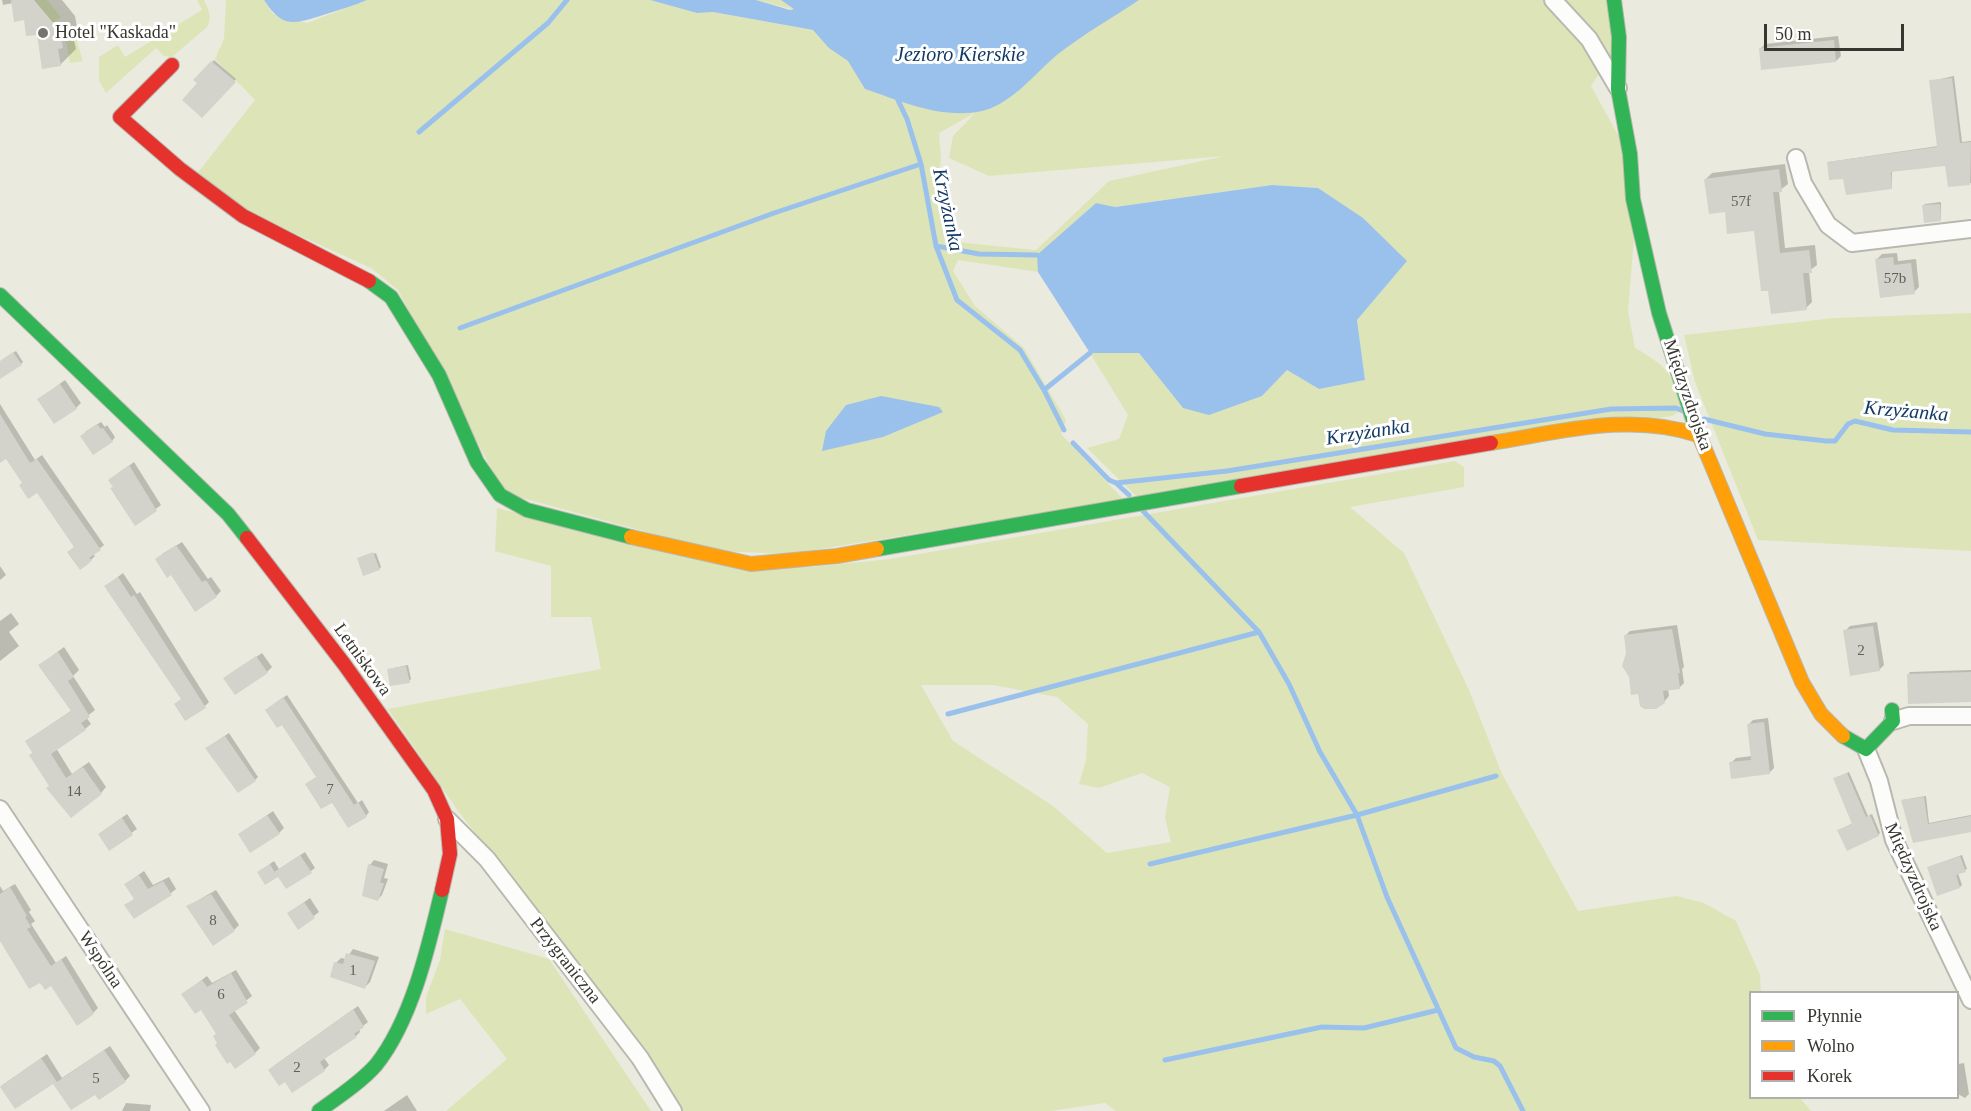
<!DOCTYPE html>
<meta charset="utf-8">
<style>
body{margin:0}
#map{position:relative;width:1971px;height:1111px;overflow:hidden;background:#ebeadf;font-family:"Times New Roman",serif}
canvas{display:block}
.legend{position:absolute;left:1749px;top:991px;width:210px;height:108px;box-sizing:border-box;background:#fff;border:2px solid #afafac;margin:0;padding:8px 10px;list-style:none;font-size:18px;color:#37362f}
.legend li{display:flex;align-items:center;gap:12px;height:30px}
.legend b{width:30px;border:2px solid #afafac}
.scale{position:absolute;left:1764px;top:24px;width:140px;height:27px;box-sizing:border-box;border:3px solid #37362f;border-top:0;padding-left:8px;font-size:18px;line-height:21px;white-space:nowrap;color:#37362f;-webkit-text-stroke:4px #fff;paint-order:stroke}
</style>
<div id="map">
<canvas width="1971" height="1111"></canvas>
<ul class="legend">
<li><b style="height:8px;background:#30b455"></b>Płynnie</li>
<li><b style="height:8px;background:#ff9f0a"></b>Wolno</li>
<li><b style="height:8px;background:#e5322d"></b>Korek</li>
</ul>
<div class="scale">50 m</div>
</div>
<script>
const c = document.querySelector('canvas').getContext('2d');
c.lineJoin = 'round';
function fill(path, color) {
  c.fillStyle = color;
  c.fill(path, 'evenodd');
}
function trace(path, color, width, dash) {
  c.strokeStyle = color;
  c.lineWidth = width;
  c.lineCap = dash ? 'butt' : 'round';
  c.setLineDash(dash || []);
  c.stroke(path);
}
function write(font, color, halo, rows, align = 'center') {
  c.font = font + ' "Times New Roman",serif';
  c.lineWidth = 6;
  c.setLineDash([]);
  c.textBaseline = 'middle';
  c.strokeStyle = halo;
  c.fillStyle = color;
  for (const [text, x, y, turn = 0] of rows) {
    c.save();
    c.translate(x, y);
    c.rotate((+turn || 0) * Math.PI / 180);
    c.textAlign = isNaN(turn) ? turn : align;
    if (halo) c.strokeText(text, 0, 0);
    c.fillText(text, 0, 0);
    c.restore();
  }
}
fill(new Path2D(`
 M34,0H47L61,17L53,23Z
 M197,0H204C208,9 213,17 207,27L172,57L164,56L156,48L106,93L99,81V57L118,45L125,57L202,10Z
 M226,0H264L273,14L307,23L367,0H650L697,13L713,12L812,30L795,10L756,0H1610L1616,49L1591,86L1623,144L1635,225L1628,311L1635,348C1665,365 1676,375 1681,410L1672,416L1138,498L1087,448L1119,439L1128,415L1090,353H1139L1183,408L1262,396L1287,370L1319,389L1365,380L1357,320L1406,261L1318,188L1272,185L1114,207L1096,203L1038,255V272L958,260L953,271L975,306L1024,348L1066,420L1061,434L1124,500L789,554L716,551L504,493L398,290L371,268L258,217L196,175L255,100L215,59L224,39ZM975,113L953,136L949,158L989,176L1225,156L1109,181L1036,250L945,241L936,196L941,159L939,133Z
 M74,32L83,61L70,63L65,34Z
 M1971,313V551L1758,540L1695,382L1684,335L1834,318Z
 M1455,461L1464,467V487L1350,507L1404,553L1469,690L1502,774L1578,911L1677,896L1704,903L1736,921L1760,975L1761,992H1750V1098H1800L1811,1111H1116L1105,1103L1051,1111H680L637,1047L456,808L388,709L601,669L591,617H551V566L495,551L497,508L624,540L813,567L890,559ZM921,685H993L1057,697L1088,724L1086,760L1079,784L1099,788L1142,773L1170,787L1165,818L1171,842L1107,853L1053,806L953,741Z
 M445,929L549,959L651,1111H446L507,1059L460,999L426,1014V997L440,960Z`), '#dde5b8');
fill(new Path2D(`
 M264,0H367C353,6 338,10 323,15C294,24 283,29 264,0Z
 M650,0H756L790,10L794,9L781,0H1139C1112,18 1084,34 1058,54C1034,74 1010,107 977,112C938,118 901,101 865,89L848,61L829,48L813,30L713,12L697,13Z
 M1272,185L1318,188L1363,218L1407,261L1357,320L1365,380L1319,389L1287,370L1262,396L1209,415L1183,408L1139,353H1090L1038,272L1037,255L1096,203L1115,207Z
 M881,396L939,407L943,412L883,437L822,451L826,431L846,405Z`), '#9ac1ec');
fill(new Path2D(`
 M2,0H62L75,16L78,32L73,36L76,49L60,65L13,3L3,5Z
 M1838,36L1841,56L1836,61L1760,49L1765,44Z
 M214,60L236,79L202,116L199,83L195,80Z
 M1954,76L1962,142L1971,141V183L1949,185L1946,164L1892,170V188L1844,177L1828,162L1938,146L1931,81Z
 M1785,164L1788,184L1779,191L1785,248L1815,245L1817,265L1809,271L1812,302L1806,308L1756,230L1727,210L1706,179L1712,173Z
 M1941,202V220L1923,206L1925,204Z
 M1897,253L1898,261L1916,259L1919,287L1914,292L1877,259L1882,254Z
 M16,351L23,362L21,364L5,358Z
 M65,380L81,403L76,408L39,399Z
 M0,404L35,460L42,455L104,545L93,554L95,556L91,560L75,547L38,491L24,483L7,457L0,461Z
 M101,422L105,427L107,425L115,437L112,441L85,432Z
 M134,462L161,505L136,524L110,480Z
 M182,542L208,579L211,577L221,591L216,596L162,554Z
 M376,553L381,567L379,569L359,559Z
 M0,566L6,575L0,580Z
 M123,573L137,594L140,592L209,702L205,706L182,698L106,586Z
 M11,613L19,624L9,632L19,646L0,661V621Z
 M1877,622L1884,665L1879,670L1845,631L1850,626Z
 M1677,625L1684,667L1682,669L1684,683L1679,688L1668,689L1669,696L1664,702L1628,654L1625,636L1630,631Z
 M64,647L79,670L73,676L95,710L86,717L91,724L85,729L56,748L72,774L89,762L106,787L101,793L50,786L30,755L34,752L27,741L72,710L40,665Z
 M262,653L272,667L267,672L225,678Z
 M408,665L411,679L409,681L389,669Z
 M1971,670V700L1908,675L1910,672Z
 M287,695L358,803L362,800L369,812L366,816L317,777L270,707Z
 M1768,718L1774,768L1769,773L1731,763L1736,758L1752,756L1748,725L1753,720Z
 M229,733L258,777L255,780L211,745Z
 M1849,772L1868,816L1872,814L1880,833L1878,835L1841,829L1853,823L1834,779Z
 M1926,796L1929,823L1971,815V831L1914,841L1902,800Z
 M273,811L284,828L279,833L240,834Z
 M127,814L137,829L109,849L99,834Z
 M305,852L315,868L311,871L279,875L263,869L274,861L279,869Z
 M1962,855L1967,869L1958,873L1962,885L1960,887L1931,866Z
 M374,860L388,864L384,878L388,879L382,895L377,900L370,865Z
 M144,871L153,885L169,877L176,889L171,893L126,906L135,898L131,880Z
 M15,884L31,910L29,912L35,921L31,924L56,963L66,956L98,1008L93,1013L51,984L0,941V886L3,891Z
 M216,890L239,925L234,930L188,906Z
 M310,898L319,912L298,928L289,913Z
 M353,949L379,957L370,982L365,987L336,963L341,958L346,959Z
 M236,970L252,996L234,1010L260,1048L255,1053L219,1043L218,1034L201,1008L183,994L207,976L212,983Z
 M358,1006L368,1022L359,1029L360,1032L356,1036L324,1058L329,1065L324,1070L275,1065Z
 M110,1046L130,1076L125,1081L96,1092L54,1082L15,1107L1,1086L47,1054L62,1078Z
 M1964,1063L1969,1094L1965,1098L1958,1094V1064Z
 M407,1095L417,1111H384Z
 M126,1103L151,1105L150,1111H122Z`), '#0003');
trace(new Path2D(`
 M895,94L907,119L921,164L936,246L957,300L1020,350L1044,390L1064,430
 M419,132L548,23L567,0
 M936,246L979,254L1037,255
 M460,328L774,213L921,164
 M1044,390L1090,353
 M1704,419L1765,434L1826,441H1835L1848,424L1855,421L1893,430L1971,432
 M1073,443L1109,480L1116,483L1227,471L1611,409L1676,408L1683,411
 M1116,483L1129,495
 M1143,511L1259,632L1289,684L1320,752L1357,815L1387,897L1456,1048L1474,1057L1494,1061L1500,1066L1523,1111
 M948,714L1259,632
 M1150,864L1357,815L1496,776
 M1165,1060L1322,1027L1364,1028L1438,1010`), '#9ac1ec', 5);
fill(new Path2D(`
 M11,0H34L60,31L63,48L58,49L61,66L42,69L37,35L26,36L24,20L14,22Z
 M1834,40L1836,62L1761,70L1759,48Z
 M211,61L236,82L202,118L182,100L197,83L193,80Z
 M1952,78L1960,143L1971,142L1970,185L1948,187L1945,166L1891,172L1892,189L1846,195L1843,179L1829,180L1827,162L1937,147L1929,80Z
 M1779,169L1782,192H1773L1780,253L1809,250L1812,273H1803L1807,310L1771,314L1768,291H1761L1754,231L1727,234L1725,212L1709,214L1704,179Z
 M1940,204L1941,221L1924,223L1922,205Z
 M1893,257L1894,265L1911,263L1915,294L1880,298L1875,259Z
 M13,352L22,365L0,379V361Z
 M60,384L77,409L54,424L37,399Z
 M0,414L30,463L37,459L101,550L89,558L92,561L80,570L67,552L74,547L37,493L28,499L19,485L22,483L6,459L0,463Z
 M97,424L101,429L103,428L113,442L93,455L80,436Z
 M129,465L157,511L135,526L110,488L113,487L108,480Z
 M176,545L202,582L206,580L217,597L195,612L171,575L167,578L155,559Z
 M373,552L380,570L363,576L357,558Z
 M118,577L131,597L134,595L206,708L185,721L174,704L181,699L104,586Z
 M1873,626L1880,671L1850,676L1843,630Z
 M1672,629L1680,673H1678L1680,689L1663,691L1665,703L1656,709H1644L1640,706L1638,694L1631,695L1629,677L1622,666L1626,653L1624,635Z
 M58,652L74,677L68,681L90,717L81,723L86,730L51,754L66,778L83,767L102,794L71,818L46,788L49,786L29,755L33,754L25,741L71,711L38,665Z
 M256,656L268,673L235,695L223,678Z
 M406,666L410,683L390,686L387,669Z
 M1971,672V702L1908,704L1907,674Z
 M283,697L354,805L358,802L367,817L348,828L332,803L321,809L305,784L316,777L282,725L277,728L265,710Z
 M1764,722L1770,774L1731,779L1729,762L1751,760L1747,724Z
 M225,736L256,781L238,793L205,748Z
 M1847,773L1866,817L1870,815L1879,836L1847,851L1837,830L1852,824L1833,778Z
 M1924,797L1928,824L1971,816V832L1913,843L1901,800Z
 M267,815L280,834L250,853L238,834Z
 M122,818L133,835L109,851L98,834Z
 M300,855L312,873L286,889L278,877L265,885L257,872L270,864L276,875L274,872Z
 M1960,856L1966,872L1956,875L1960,888L1937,896L1927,867Z
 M368,864L384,869L380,883H384L378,901L362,896Z
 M139,875L148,889L163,881L172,895L134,919L124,905L134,899L124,884Z
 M10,887L27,916L25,917L31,927L27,929L51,966L61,959L94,1014L77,1026L51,986L45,990L40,983L29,989L0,941V894Z
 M211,894L235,931L213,946L186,906Z
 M304,902L315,918L298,930L287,913Z
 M346,953L375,961L365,989L330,977L334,962L343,964Z
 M231,973L248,1003L229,1015L256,1054L235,1069L230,1062L227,1064L215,1045L217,1043L213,1036L216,1034L201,1010L195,1014L181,994L202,980L207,987Z
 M353,1009L364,1027L354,1034L357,1037L320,1062L325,1071L292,1093L285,1082L279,1086L268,1070Z
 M104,1050L126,1082L99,1100L95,1095L71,1110L53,1084L15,1109L0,1087L41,1058L57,1082Z`), '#d4d3cb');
const street = new Path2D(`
 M1553,0L1589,39L1618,88
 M1796,158L1803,183L1828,225L1852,243L1971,229
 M1893,721L1909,716H1971
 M1866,749L1879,781L1894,840L1971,1000
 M0,809L201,1111
 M447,819L487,859L640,1058L673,1111`);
const fast = new Path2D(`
 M1614,0L1619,37L1618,89L1630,154L1633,199L1659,313L1694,423
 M369,281L391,297L439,375L477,462L500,495L527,510L631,537
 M0,295L228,514L247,538
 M877,549L1241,486
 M1843,736L1866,749L1893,721L1892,710
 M319,1111C338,1097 360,1083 376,1065C412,1020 429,945 442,890`);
const slow = new Path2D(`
 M1694,423L1802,682L1821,714L1843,736
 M1491,443C1560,432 1630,412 1698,435
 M631,537L751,564L837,556L877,549`);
const jam = new Path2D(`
 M172,65L120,117L180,169L243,216L369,281
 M1241,486L1491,443
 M247,538L344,664L434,790L447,819L450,854L442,890`);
trace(street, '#b9b8b0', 20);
trace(fast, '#b9b8b0', 16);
trace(slow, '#b9b8b0', 16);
trace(jam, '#b9b8b0', 16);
trace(street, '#fcfcfa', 16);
trace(fast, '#30b455', 14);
trace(slow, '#ff9f0a', 14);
trace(jam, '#e5322d', 14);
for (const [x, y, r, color] of [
 [43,33,6,"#76756d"]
]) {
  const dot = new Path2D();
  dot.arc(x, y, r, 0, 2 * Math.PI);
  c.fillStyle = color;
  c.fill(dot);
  trace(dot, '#fff', 2);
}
write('15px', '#605f58', null, [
 ["57f",1741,202],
 ["57b",1895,279],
 ["2",1861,651],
 ["7",330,790],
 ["14",74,792],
 ["8",213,921],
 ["1",353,971],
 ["6",221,995],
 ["2",297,1068],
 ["5",96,1079]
]);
write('18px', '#37362f', '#fff', [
 ["Hotel \"Kaskada\"",55,33]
], 'left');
write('18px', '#37362f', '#fff', [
 ["Międzyzdrojska",1687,395,71],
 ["Letniskowa",362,660,54],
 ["Międzyzdrojska",1913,877,66],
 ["Wspólna",100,960,56],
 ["Przygraniczna",565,961,52]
]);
write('italic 20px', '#113963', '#fff', [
 ["Jezioro Kierskie",960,56],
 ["Krzyżanka",947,210,78],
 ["Krzyżanka",1906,412,5],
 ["Krzyżanka",1368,433,-9]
]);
</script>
